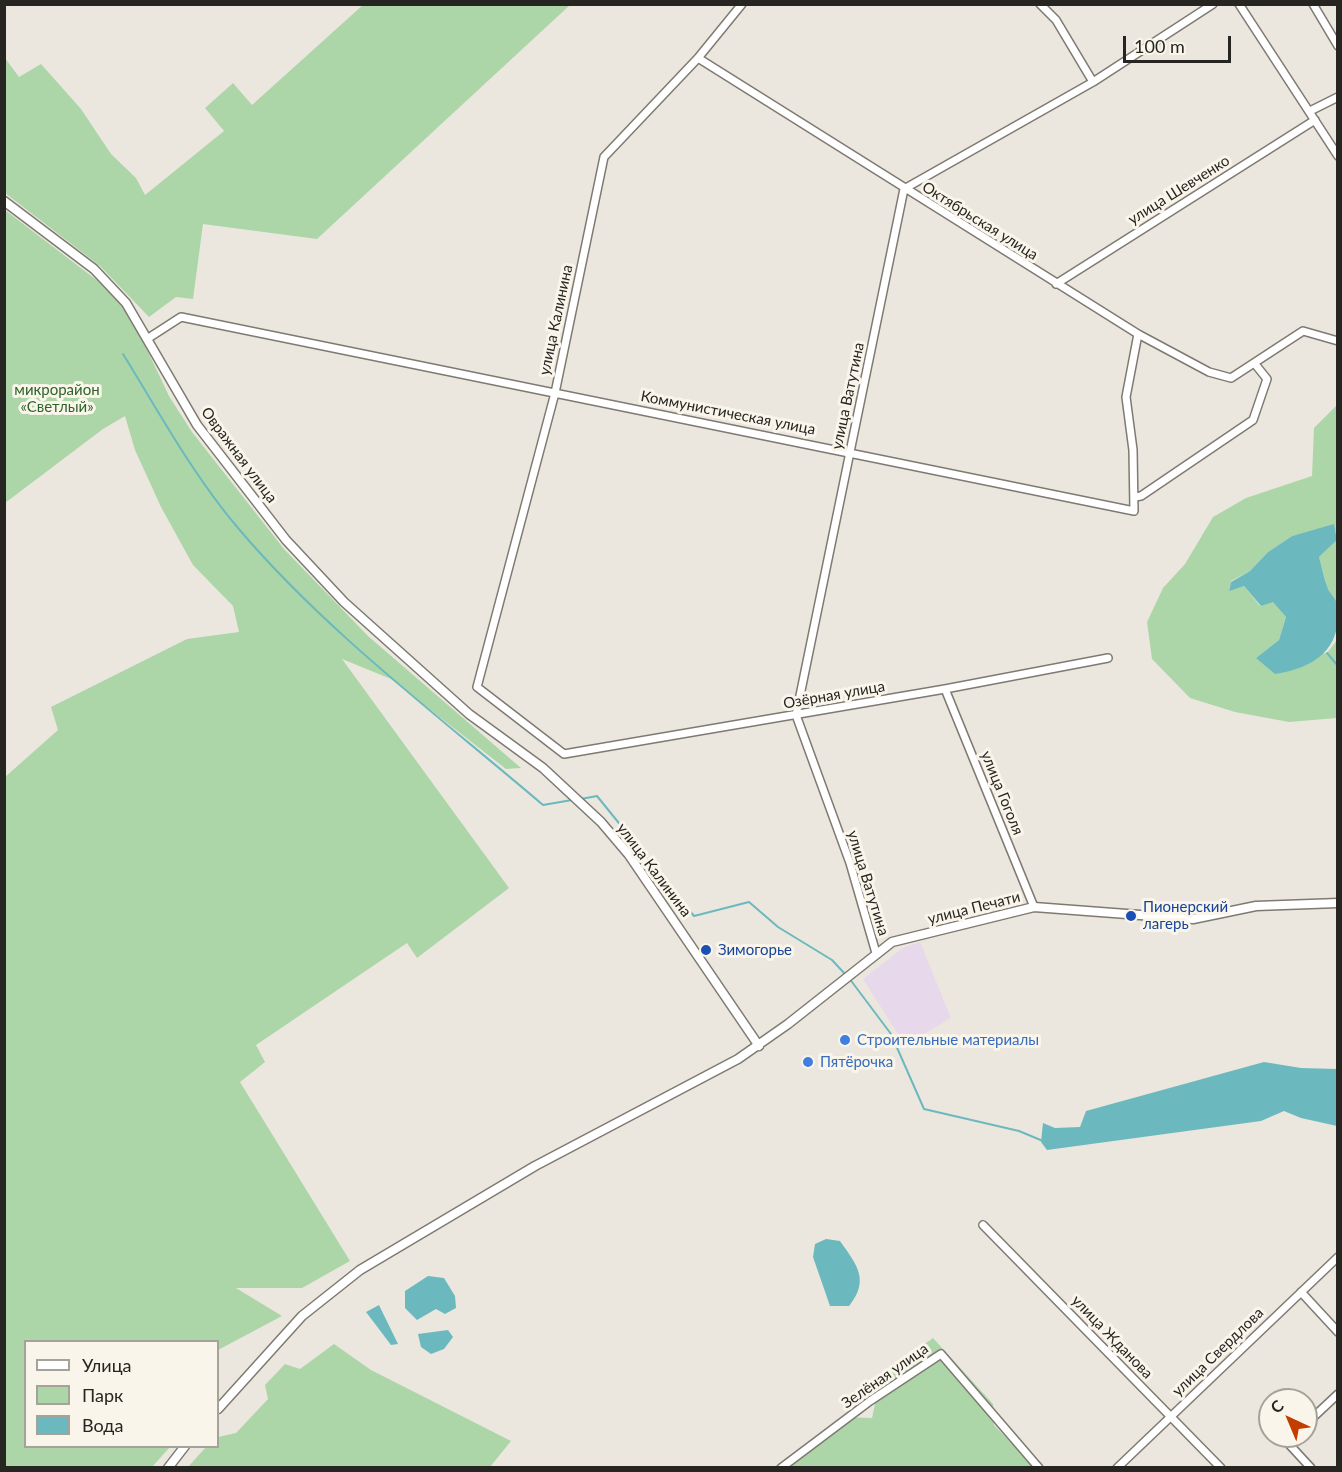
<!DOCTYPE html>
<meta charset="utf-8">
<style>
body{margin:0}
#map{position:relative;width:1342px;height:1472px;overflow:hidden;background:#ebe7de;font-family:Lato,sans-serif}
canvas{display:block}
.frame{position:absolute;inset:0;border:6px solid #262521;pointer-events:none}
.legend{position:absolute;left:24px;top:1340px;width:195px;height:108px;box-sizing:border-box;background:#f9f5eb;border:2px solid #a5a29a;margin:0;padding:8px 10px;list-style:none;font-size:18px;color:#262521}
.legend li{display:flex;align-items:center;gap:12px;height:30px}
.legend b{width:30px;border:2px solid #a5a29a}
.north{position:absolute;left:1258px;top:1388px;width:60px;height:60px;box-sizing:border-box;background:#f9f5eb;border:2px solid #a5a29a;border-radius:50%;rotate:316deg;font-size:16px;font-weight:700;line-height:24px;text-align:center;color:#262521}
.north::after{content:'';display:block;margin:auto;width:21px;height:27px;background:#c33c00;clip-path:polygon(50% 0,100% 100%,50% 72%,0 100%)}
.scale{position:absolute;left:1123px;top:36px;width:108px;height:27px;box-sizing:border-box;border:3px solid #262521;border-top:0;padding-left:8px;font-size:18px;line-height:21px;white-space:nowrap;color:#262521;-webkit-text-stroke:4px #f9f5eb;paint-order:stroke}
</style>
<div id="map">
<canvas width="1342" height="1472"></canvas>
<div class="frame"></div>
<ul class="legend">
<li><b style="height:8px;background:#fff"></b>Улица</li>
<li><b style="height:16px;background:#add6a8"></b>Парк</li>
<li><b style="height:16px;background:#6bb9be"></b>Вода</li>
</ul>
<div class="north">С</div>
<div class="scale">100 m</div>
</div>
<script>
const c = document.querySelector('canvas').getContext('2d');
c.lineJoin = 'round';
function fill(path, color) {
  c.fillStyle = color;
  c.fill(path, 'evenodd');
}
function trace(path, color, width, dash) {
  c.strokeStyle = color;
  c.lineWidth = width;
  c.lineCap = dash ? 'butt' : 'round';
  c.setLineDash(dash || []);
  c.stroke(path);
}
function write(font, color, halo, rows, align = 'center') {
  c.font = font + ' Lato,sans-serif';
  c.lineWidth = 6;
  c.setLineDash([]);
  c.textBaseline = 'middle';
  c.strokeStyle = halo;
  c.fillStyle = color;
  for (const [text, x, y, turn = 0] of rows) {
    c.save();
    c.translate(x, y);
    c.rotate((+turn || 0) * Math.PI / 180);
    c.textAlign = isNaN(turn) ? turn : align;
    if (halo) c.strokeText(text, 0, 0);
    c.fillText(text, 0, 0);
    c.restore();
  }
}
fill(new Path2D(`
 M920,942L951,1018L905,1045L863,979L903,948Z`), '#e7d8eb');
fill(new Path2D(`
 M364,4L570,5L317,239L203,224L193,299L176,297L149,317L100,266L5,193V58L19,77L41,64L81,109L111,154L136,178L145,195L224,131L205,108L233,83L252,105Z
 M5,210L124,301L169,396L192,432L284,549L368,636L521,768L506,769L391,679L342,659L509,888L417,958L407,943L256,1045L265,1062L240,1082L350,1261L302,1288H236L282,1316L218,1350V1342H26V1446L170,1447L152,1467H5V777L58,730L51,707L187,639L239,632L233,606L193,565L161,507L135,450L125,416L103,429L5,503Z
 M1337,405V537L1334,525L1292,536L1268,552L1250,571L1231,581L1229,590L1244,586L1260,606L1273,601L1286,617L1279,640L1256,658L1327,653L1337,640V718L1289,722L1235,712L1190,698L1152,659L1147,622L1163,588L1185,564L1213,517L1246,498L1312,476L1314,428Z
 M1337,540V605L1327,587L1319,557Z
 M933,1338L993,1404L994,1425L1034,1467L773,1468L842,1417L872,1418L881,1375Z
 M334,1344L371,1370L511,1441L490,1467H188L206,1447L218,1446V1437L236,1433L268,1399L265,1385L285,1364L300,1369Z`), '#add6a8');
fill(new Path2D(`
 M1334,524L1337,540L1319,557C1322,567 1324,579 1328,589C1331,594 1336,600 1338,605C1342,651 1313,668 1275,674L1256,658L1279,640L1286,617L1273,602L1261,606L1244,586L1229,591L1231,582L1250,571L1268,552L1292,536Z
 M1264,1062L1301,1068L1337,1069V1126L1301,1118L1284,1111L1261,1121L1047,1150L1041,1142L1043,1123L1055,1128L1080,1127L1086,1111Z
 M826,1239L840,1241C857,1265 870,1280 849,1306H830L813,1257L815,1244Z
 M428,1276L444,1278L455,1296L456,1308L445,1314L436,1309L417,1320L405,1308V1291Z
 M379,1305L398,1344L391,1345L366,1312Z
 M448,1330L453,1337L444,1349L431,1354L421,1347L418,1334Z`), '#6bb9be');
trace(new Path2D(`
 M123,354C159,412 193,475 238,528C325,631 440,717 543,805L572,800
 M1327,653L1338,666
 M581,799L597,796L694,916L749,902L778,927L832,960L845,974
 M849,978L891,1034L924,1109L1019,1131L1043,1141`), '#6bb9be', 2);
const minor = new Path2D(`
 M742,4L698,58L604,157L555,393L477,687L564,754L945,689L1108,658
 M1040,4L1056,20L1093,82
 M1239,4L1338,156
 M1313,4L1338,46
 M698,58L1138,334L1209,372L1231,378L1303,331L1338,341
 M1310,111L1338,97
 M1056,284L1315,120
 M147,339L181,317L1134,511L1133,450L1126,397L1138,334
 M1135,497L1141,496L1253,420L1267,379L1255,364
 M945,689L1034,907
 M876,953L850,863L796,715L904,189L1093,82L1213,4
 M983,1225L1221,1468
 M1301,1292L1338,1332
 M1306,1424L1338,1394
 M1293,1436L1287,1442L1311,1468
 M781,1468L870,1401L941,1354L1039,1468
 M1117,1468L1338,1257`);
const tertiary = new Path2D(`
 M4,201L94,269L126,303L197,425L286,540L344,602L469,714L543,768L601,822L629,855L759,1046
 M218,1409L302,1316L360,1270L535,1166L738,1059L788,1024L892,942L1034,907L1193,919L1256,906L1338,903
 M168,1468L185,1446`);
trace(minor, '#7e7a72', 10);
trace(tertiary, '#7e7a72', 11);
trace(minor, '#fff', 7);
trace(tertiary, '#fff', 8);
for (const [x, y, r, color] of [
 [1131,916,6,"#1a4fb4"],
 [706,950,6,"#1a4fb4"],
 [845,1040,6,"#3f7fe0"],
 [808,1062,6,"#3f7fe0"]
]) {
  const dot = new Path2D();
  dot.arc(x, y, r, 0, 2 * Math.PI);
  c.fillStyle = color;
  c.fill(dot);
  trace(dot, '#f9f5eb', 2);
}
write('15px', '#262521', '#f9f5eb', [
 ["улица Шевченко",1179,190,-32],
 ["Октябрьская улица",980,221,32],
 ["улица Калинина",556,320,-78],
 ["улица Ватутина",848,396,-78],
 ["Коммунистическая улица",728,413,11],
 ["Овражная улица",239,455,53],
 ["Озёрная улица",834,695,-10],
 ["улица Гоголя",1002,793,68],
 ["улица Калинина",654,870,53],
 ["улица Ватутина",868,883,73],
 ["улица Печати",974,908,-14],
 ["улица Жданова",1112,1337,46],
 ["улица Свердлова",1218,1352,-44],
 ["Зелёная улица",885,1376,-35]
]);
write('15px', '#2e6429', '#f9f5eb', [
 ["микрорайон",57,390],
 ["«Светлый»",57,407]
]);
write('15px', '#164399', '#f9f5eb', [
 ["Пионерский",1143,907],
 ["лагерь",1143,924],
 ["Зимогорье",718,950]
], 'left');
write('15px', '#366cbe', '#f9f5eb', [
 ["Строительные материалы",857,1040],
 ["Пятёрочка",820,1062]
], 'left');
</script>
